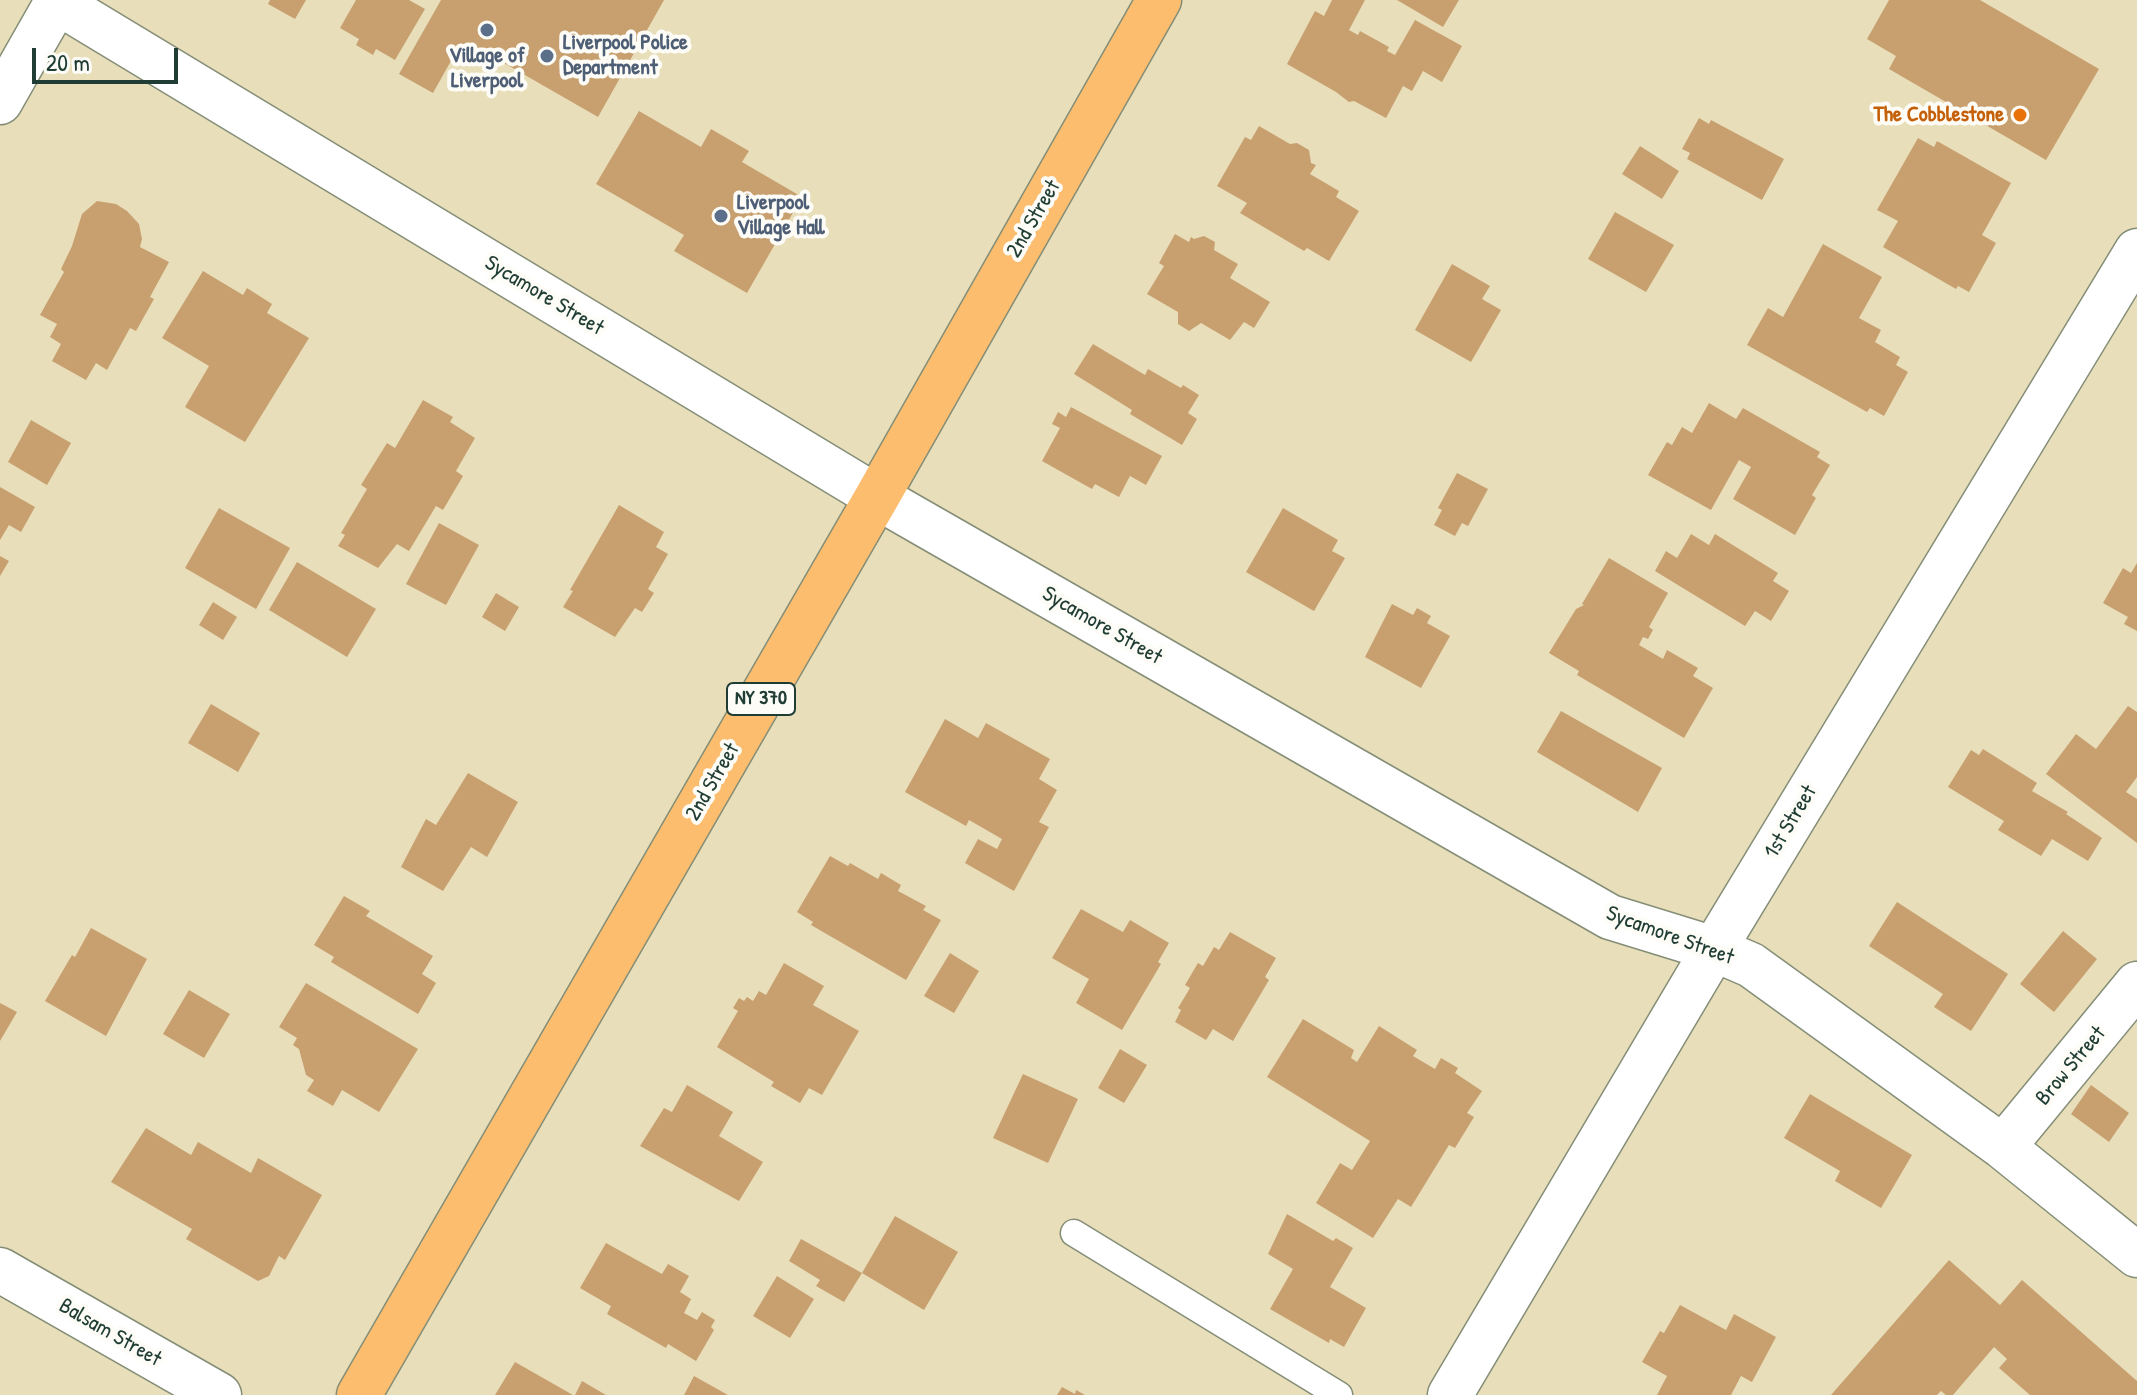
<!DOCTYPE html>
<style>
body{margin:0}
#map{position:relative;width:2137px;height:1395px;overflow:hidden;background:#e8deba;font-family:"Patrick Hand",sans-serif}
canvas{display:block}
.scale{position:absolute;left:32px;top:48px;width:146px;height:36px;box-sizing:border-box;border:4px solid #1f3d34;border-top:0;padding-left:10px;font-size:24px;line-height:28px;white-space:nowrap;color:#1f3d34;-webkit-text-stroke:6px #fdfcf7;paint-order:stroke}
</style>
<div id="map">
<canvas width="2137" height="1395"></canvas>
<div class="scale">20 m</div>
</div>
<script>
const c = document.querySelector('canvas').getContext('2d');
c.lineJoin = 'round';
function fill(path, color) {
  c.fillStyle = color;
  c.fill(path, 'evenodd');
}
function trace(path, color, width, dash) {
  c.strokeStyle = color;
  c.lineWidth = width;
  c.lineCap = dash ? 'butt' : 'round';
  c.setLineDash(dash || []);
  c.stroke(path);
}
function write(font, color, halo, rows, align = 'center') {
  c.font = font + ' "Patrick Hand",sans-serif';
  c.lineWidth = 8;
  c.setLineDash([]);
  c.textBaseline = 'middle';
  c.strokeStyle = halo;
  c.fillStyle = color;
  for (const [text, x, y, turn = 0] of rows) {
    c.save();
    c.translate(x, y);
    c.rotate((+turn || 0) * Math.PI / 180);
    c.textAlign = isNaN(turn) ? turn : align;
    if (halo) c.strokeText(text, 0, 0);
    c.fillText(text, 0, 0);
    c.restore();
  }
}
fill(new Path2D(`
 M270,0H306L295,19L268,4Z
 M356,0H409L425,9L395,60L376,49L373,55L356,45L359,39L340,28Z
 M441,0H664L598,117L497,59L490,72L456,52L433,93L399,74Z
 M1332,0H1365L1349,30L1358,35L1360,31L1389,47L1387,51L1395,55L1415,20L1462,46L1442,82L1423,71L1412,91L1403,86L1386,118L1354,101L1349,102L1336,92L1287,64L1315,11L1324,16Z
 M1397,0H1459L1443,27Z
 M1889,0H1980L2099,69L2046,160L1889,69L1896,56L1867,39Z
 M639,111L701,147L711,129L749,151L742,162L802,197L747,293L674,251L684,235L596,184Z
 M1699,118L1709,124L1711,120L1784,159L1762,200L1687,159L1690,153L1682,149Z
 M1259,126L1290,144L1297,143L1309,150L1311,163L1316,165L1310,174L1339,191L1336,197L1359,211L1329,261L1307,248L1304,251L1240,213L1247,203L1217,186L1245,137L1251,140Z
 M1918,138L1934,147L1937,141L2011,183L1982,235L1996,243L1969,292L1958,286L1956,289L1883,247L1898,221L1877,210Z
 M1640,146L1679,171L1662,199L1622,174Z
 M97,201L116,204L127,211L139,224L142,239L140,247L169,262L150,297L154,299L136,331L130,328L107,370L96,363L86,380L52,361L61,344L50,337L57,324L40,315L64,272L61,269L72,246L82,214Z
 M1615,212L1674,245L1646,292L1588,259Z
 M1175,234L1189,242L1191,237L1194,239L1204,236L1215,242L1214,250L1238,264L1230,278L1270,302L1254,328L1244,322L1230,340L1201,323L1189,331L1178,324V312L1147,294L1164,266L1159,263Z
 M1823,244L1882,277L1859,318L1881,330L1875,342L1900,357L1896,365L1908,372L1884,416L1870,408L1867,412L1747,345L1768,308L1783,317Z
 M1452,264L1490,286L1482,299L1501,310L1471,362L1415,330Z
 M203,271L243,295L247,288L272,304L267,313L309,338L245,442L185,407L209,366L162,338Z
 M1093,344L1145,375L1148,369L1181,388L1183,385L1199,395L1188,413L1197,419L1182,445L1130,414L1132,410L1074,374Z
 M423,400L453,417L450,422L475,438L456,471L463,476L443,510L436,506L409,551L397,544L378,568L338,546L345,535L341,533L367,489L361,485L387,443L395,448Z
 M1709,403L1736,419L1743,408L1820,452L1817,457L1830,465L1812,495L1816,498L1795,535L1733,499L1751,467L1739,460L1711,510L1648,475L1667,442L1672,445L1682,427L1692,433Z
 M1071,407L1162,456L1146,485L1130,476L1119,497L1095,484L1092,489L1042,461L1060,428L1052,424L1058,412L1066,417Z
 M31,420L71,443L47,485L8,462Z
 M1457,473L1488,489L1468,526L1462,523L1455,536L1434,525L1442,510L1438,508Z
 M0,487L35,507L21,532L9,525L0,540Z
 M619,505L664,532L656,547L668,554L648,589L654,593L642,612L635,608L615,637L563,607L573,591L570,590Z
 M219,508L290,548L256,609L185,568Z
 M1283,508L1338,540L1332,551L1345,558L1314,611L1246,572Z
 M439,523L479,545L446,605L406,584Z
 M1691,534L1709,545L1715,534L1778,573L1773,581L1789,591L1771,621L1755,611L1745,626L1655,571L1666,551L1677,558Z
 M0,556L9,561L0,576Z
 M1609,558L1668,593L1649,627L1653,630L1648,639L1643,637L1639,645L1663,659L1667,650L1698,668L1693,676L1713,688L1684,738L1577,675L1579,671L1549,653L1576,609L1584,605L1582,604Z
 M297,562L376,609L347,657L269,610Z
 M2137,563V631L2124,624L2128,617L2103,603L2123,568L2131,573Z
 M496,593L519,607L505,631L482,617Z
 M213,602L237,617L223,640L199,625Z
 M1392,604L1413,615L1417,608L1431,616L1427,623L1450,636L1421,688L1365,657Z
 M211,704L260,733L238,772L188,743Z
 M2128,706L2137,712V777L2126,792L2137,799V843L2046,774L2076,734L2096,749Z
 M1561,711L1662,768L1638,812L1537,752Z
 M945,719L978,738L986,723L1050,759L1039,779L1057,790L1039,822L1049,827L1014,891L965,863L978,839L997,849L1002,839L969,820L966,826L905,792Z
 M1983,749L2037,783L2032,791L2068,812L2066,814L2102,838L2088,861L2052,839L2041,856L1998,830L2004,821L1948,787L1971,750L1979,755Z
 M468,773L518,802L487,857L471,847L443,891L401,867L426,819L436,825Z
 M830,856L848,866L850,863L878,879L881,873L901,885L898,891L926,906L923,910L941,920L906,980L811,925L813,922L797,912Z
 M344,896L370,911L366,916L433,956L422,974L436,983L418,1014L331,962L334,957L314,945Z
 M1897,902L2008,974L1971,1031L1934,1007L1943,994L1869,946Z
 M1081,909L1123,932L1130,920L1169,943L1158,962L1161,964L1122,1030L1076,1003L1089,979L1052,958Z
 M91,928L147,959L106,1036L45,1001L72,955L75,957Z
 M2063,931L2097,959L2054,1012L2020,984Z
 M1230,932L1276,958L1265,977L1269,980L1233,1041L1213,1029L1206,1040L1175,1022L1181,1010L1178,1008L1190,988L1185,985L1198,963L1203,966L1214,947L1219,950Z
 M950,953L979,971L954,1013L924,996Z
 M784,963L824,986L813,1005L859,1031L822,1095L809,1088L800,1103L771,1086L774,1082L717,1047L738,1011L733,1008L739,998L744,1001L747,997L753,1001L759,991L766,995Z
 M306,983L418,1049L379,1112L342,1090L333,1106L307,1091L314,1080L306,1075L299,1049L293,1045L297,1038L279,1027Z
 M189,990L230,1014L204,1058L163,1034Z
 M0,1003L17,1012L0,1041Z
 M1303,1019L1354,1050L1351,1058L1357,1062L1379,1026L1417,1050L1413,1056L1435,1069L1441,1058L1458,1068L1455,1073L1482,1091L1467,1113L1474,1117L1455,1148L1449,1145L1411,1207L1398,1199L1373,1238L1316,1203L1340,1163L1352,1170L1370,1141L1267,1077Z
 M1120,1049L1147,1065L1124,1103L1098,1088Z
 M1023,1074L1078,1099L1048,1163L993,1138Z
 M687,1085L733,1112L719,1136L763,1162L739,1201L640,1146L664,1108L672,1112Z
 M2091,1085L2129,1113L2109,1142L2071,1114Z
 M1810,1094L1912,1155L1881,1208L1835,1181L1840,1171L1784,1138Z
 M146,1128L191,1155L198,1142L251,1173L258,1158L322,1195L285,1260L279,1256L269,1276L258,1281L186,1239L192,1229L111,1182Z
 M1287,1214L1333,1241L1336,1238L1353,1248L1330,1287L1366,1308L1344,1347L1330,1339L1329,1343L1270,1309L1293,1269L1268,1254Z
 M895,1216L958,1252L924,1310L862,1273Z
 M801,1239L862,1273L844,1302L816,1286L820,1280L789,1261Z
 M606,1243L662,1274L668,1264L689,1276L680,1292L691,1299L684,1313L697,1320L702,1312L715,1320L711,1327L714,1330L696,1361L668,1344L666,1348L607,1314L611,1306L580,1288Z
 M1949,1260L2000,1305L2022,1280L2137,1381V1395H2030L1999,1368L2007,1359L1994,1347L1953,1395H1946L1941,1391L1937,1395H1831Z
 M777,1276L814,1299L790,1338L753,1316Z
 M1680,1305L1726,1330L1734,1314L1776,1337L1752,1382L1741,1376L1731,1395H1657L1667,1376L1642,1362L1660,1331L1664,1333Z
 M515,1362L573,1395H495Z
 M694,1376L728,1395H684Z
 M582,1381L606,1395H575Z
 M1062,1387L1075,1394L1076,1390L1085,1395H1057Z`), '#c8a070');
const lane = new Path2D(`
 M1074,1233L1339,1395`);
const street = new Path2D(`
 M57,2L877,497L1610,917L1714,949L1751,965L2003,1147L2137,1255
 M0,102L58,0
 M2003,1147L2137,984
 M0,1270L219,1395
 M1450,1395L1714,949L2137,251`);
const primary = new Path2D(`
 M359,1395L877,497L1159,0`);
trace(lane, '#848e77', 29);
trace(street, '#848e77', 47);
trace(primary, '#848e77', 47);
trace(lane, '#fff', 26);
trace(street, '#fff', 44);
trace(primary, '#fcbd6f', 44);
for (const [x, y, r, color] of [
 [487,30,8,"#5c6f8a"],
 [547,56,8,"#5c6f8a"],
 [2020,115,8,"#e8710a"],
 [721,216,8,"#5c6f8a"]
]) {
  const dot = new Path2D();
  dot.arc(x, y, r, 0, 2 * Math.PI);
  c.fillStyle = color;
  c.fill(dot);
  trace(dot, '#fdfcf7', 3);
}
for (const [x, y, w] of [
 [761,699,68]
]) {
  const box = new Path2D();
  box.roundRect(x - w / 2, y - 16, w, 32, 6);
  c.fillStyle = '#fdfcf7';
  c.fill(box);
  trace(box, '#1f3d34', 2);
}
write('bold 20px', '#1f3d34', null, [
 ["NY 370",761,699]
]);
write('bold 22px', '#4e5e75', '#fdfcf7', [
 ["Liverpool Police",563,43],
 ["Department",563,68],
 ["Village of",487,56,"center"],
 ["Liverpool",487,81,"center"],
 ["Liverpool",737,203],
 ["Village Hall",737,228]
], 'left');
write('bold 22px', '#c56008', '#fdfcf7', [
 ["The Cobblestone",2004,115]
], 'right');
write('22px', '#1f3d34', '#fdfcf7', [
 ["2nd Street",1034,219,-60],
 ["Sycamore Street",544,296,31],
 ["Sycamore Street",1102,626,30],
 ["2nd Street",713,782,-60],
 ["1st Street",1791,822,-59],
 ["Sycamore Street",1670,936,20],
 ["Brow Street",2071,1066,-50],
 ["Balsam Street",110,1333,30]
]);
</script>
